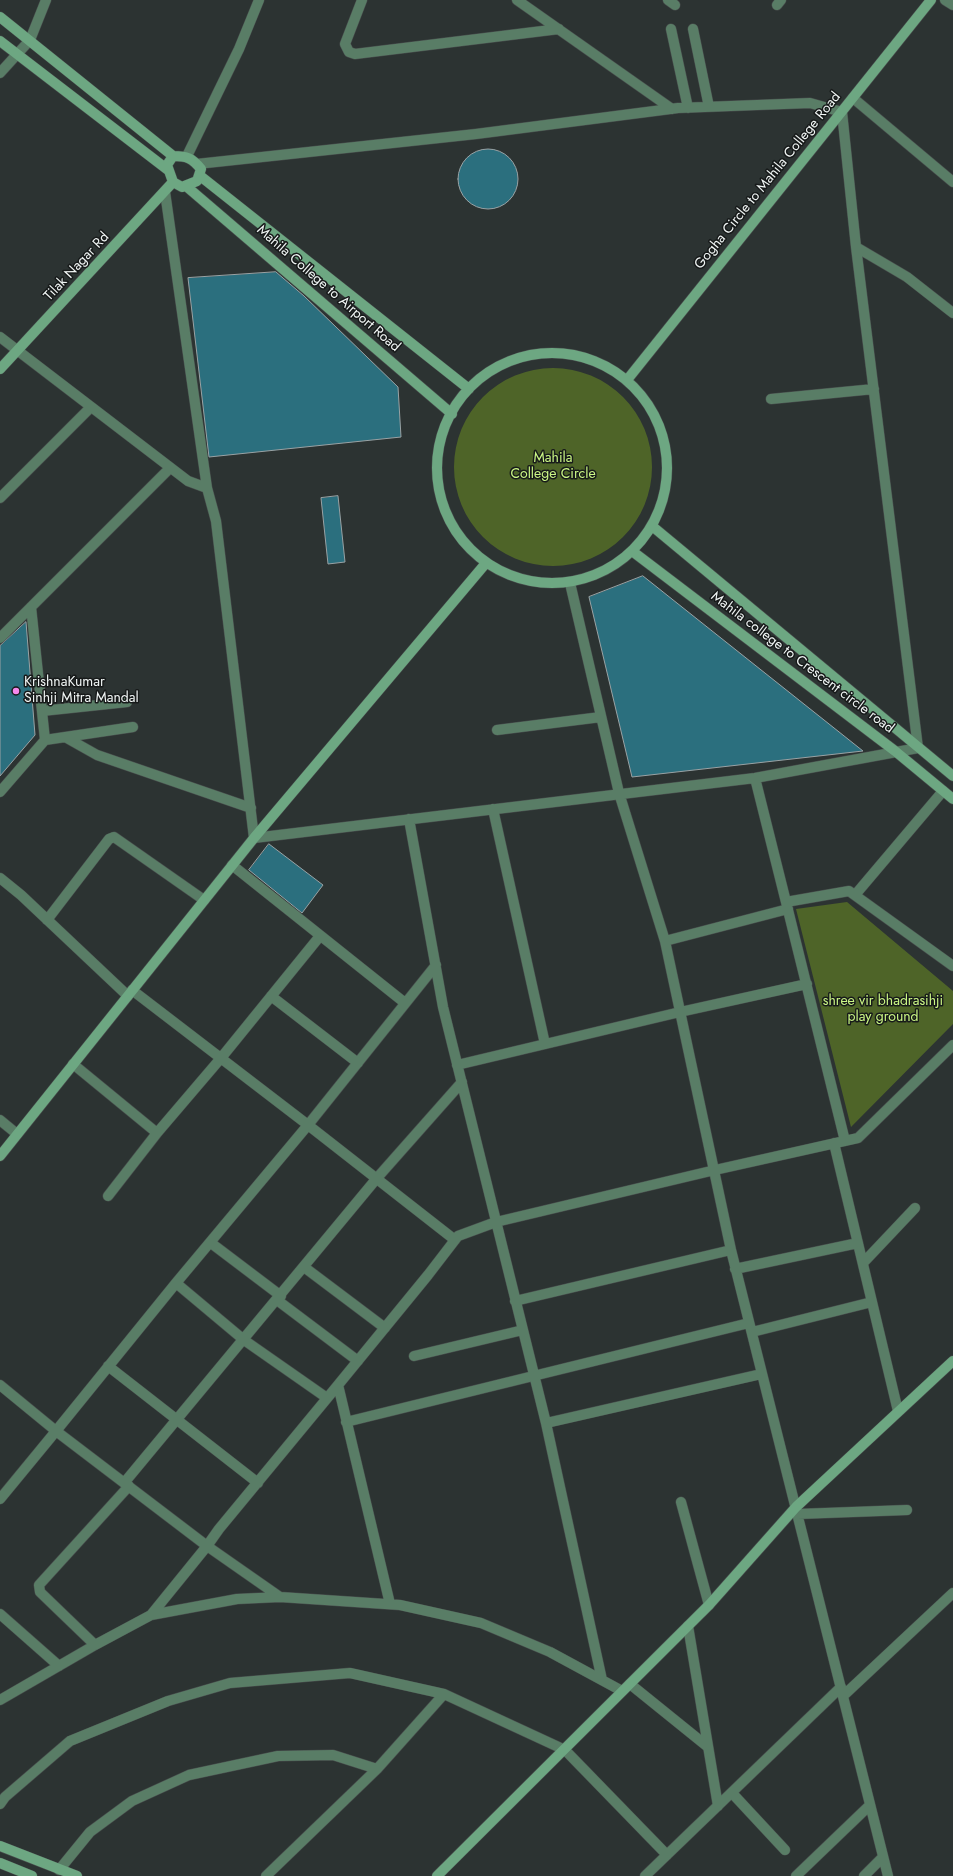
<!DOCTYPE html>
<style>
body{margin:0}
canvas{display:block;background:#2c3332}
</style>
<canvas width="953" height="1876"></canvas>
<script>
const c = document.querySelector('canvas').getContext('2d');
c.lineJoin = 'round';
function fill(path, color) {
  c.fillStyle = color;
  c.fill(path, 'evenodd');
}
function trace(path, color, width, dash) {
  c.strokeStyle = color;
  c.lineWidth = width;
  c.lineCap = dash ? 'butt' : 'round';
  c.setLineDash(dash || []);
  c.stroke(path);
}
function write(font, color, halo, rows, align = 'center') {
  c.font = font + ' Jost,sans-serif';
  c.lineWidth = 3;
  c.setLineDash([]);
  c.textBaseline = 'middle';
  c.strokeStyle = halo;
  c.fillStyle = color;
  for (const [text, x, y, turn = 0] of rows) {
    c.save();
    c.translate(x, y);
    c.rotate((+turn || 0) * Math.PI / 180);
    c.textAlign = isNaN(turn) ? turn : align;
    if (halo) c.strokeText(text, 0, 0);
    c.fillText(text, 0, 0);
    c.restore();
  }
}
fill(new Path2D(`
 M454 467a99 99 0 1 1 198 0a99 99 0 1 1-198 0Z
 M847,902L953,991V1024L851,1127L796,909Z`), '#4e6428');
const building = new Path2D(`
 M458 179a30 30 0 1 1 60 0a30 30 0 1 1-60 0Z
 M276,272L304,296L398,387L401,437L209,457L188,278Z
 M338,496L345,562L328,564L321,498Z
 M643,576L863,751L632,777L589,597Z
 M26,622L35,735L0,776V646Z
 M269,844L323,885L302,913L249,870Z`);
fill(building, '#2b6f7e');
trace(building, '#99a2a4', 1);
const street = new Path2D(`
 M362,0L345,44L349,52L355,54L559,29
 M517,0L672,109
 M668,0L675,5
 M945,0L953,5
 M777,5L781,0
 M671,29L688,108
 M693,29L709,107
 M0,73L30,40L46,0
 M853,98L953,182
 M187,156L239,49L259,0
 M197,164L476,134L678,108L810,103L842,112L856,247L907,277L953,313
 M165,192L207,488L216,521L254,838L755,778L918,748L856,247
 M0,337L188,481L207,488
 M771,399L874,389
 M0,498L90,408
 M570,583L619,793L665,941L731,1250L888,1876
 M0,638L170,468
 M42,711L127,702
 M497,730L601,717
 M65,737L97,755L251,808
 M45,740L133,727
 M755,778L786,902
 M0,792L45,740L31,607
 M493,809L545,1044
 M409,819L443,1007L546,1423L602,1680
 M232,865L405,1003
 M0,878L21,895L128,996
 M855,895L943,791
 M47,920L109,839L114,837L204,900
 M665,941L788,909
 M132,990L308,1125L436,965
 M271,996L358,1063
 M73,1064L157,1133
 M457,1065L680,1012L807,984
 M0,1120L17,1134
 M845,1141L786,902L849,891L953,966
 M834,1143L898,1411
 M108,1196L157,1133L221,1058L320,936
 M211,1243L281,1296
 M863,1263L915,1208
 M304,1267L385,1328
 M735,1269L858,1243
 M176,1283L244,1340L327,1398
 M277,1300L358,1361
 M515,1301L731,1250
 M752,1332L872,1302
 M414,1356L523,1330
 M108,1366L258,1483
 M0,1385L56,1431L176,1283L308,1125L455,1240
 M346,1422L749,1323
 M546,1423L761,1374
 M124,1483L377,1178L462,1082
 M0,1499L56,1431L207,1546L280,1597
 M681,1502L709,1605
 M798,1514L907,1510
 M390,1604L338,1385L428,1275L458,1236L496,1222L715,1170L858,1138L953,1045
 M0,1614L59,1666
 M151,1615L207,1546L219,1529L338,1385
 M688,1626L718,1806
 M95,1645L40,1592L39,1585L129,1486
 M630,1684L708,1747
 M843,1696L953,1593
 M0,1700L95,1645L151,1615L237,1599L280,1597L400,1605L481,1623L550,1652L622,1691
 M732,1793L785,1850
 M0,1804L5,1797L70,1741L168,1701L230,1683L350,1673L444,1694L565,1750L667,1855
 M59,1870L90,1832L132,1801L189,1775L278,1756L333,1755L377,1769
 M266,1876L377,1769L444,1694
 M645,1876L841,1687
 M796,1876L870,1805
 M864,1876L883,1857`);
const secondary = new Path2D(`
 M0,17L173,156
 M0,41L168,170
 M173,156C187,156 192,158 201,169L197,181L182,187L173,182L167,165Z
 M199,175L469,389
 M186,186L452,414
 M437 468a115 115 0 1 1 230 0a115 115 0 1 1-230 0Z
 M0,369L173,182
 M627,380L931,0
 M652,526L953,776
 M632,551L895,751L953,799
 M0,1156L254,838L486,563
 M0,1846L77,1876
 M0,1863L32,1876
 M437,1876L709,1605L796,1507L953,1361`);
trace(street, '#484e4d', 11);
trace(secondary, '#484e4d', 11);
trace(street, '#597d66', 10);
trace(secondary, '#6da782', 10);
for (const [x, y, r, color] of [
 [16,691,4,"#f788eb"]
]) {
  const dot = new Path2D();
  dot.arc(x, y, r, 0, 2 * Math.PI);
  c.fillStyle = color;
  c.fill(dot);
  trace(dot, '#171a1a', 1.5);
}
write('14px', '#f1f6f5', '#171a1a', [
 ["Gogha Circle to Mahila College Road",768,181,-51],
 ["Tilak Nagar Rd",77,267,-47],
 ["Mahila College to Airport Road",328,289,41],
 ["Mahila college to Crescent circle road",802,663,37]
]);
write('14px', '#cbf785', '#171a1a', [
 ["Mahila",553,459],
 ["College Circle",553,475],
 ["shree vir bhadrasihji",883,1002],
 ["play ground",883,1018]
]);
write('14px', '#f1f6f5', '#171a1a', [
 ["KrishnaKumar",24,683],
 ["Sinhji Mitra Mandal",24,699]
], 'left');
</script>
